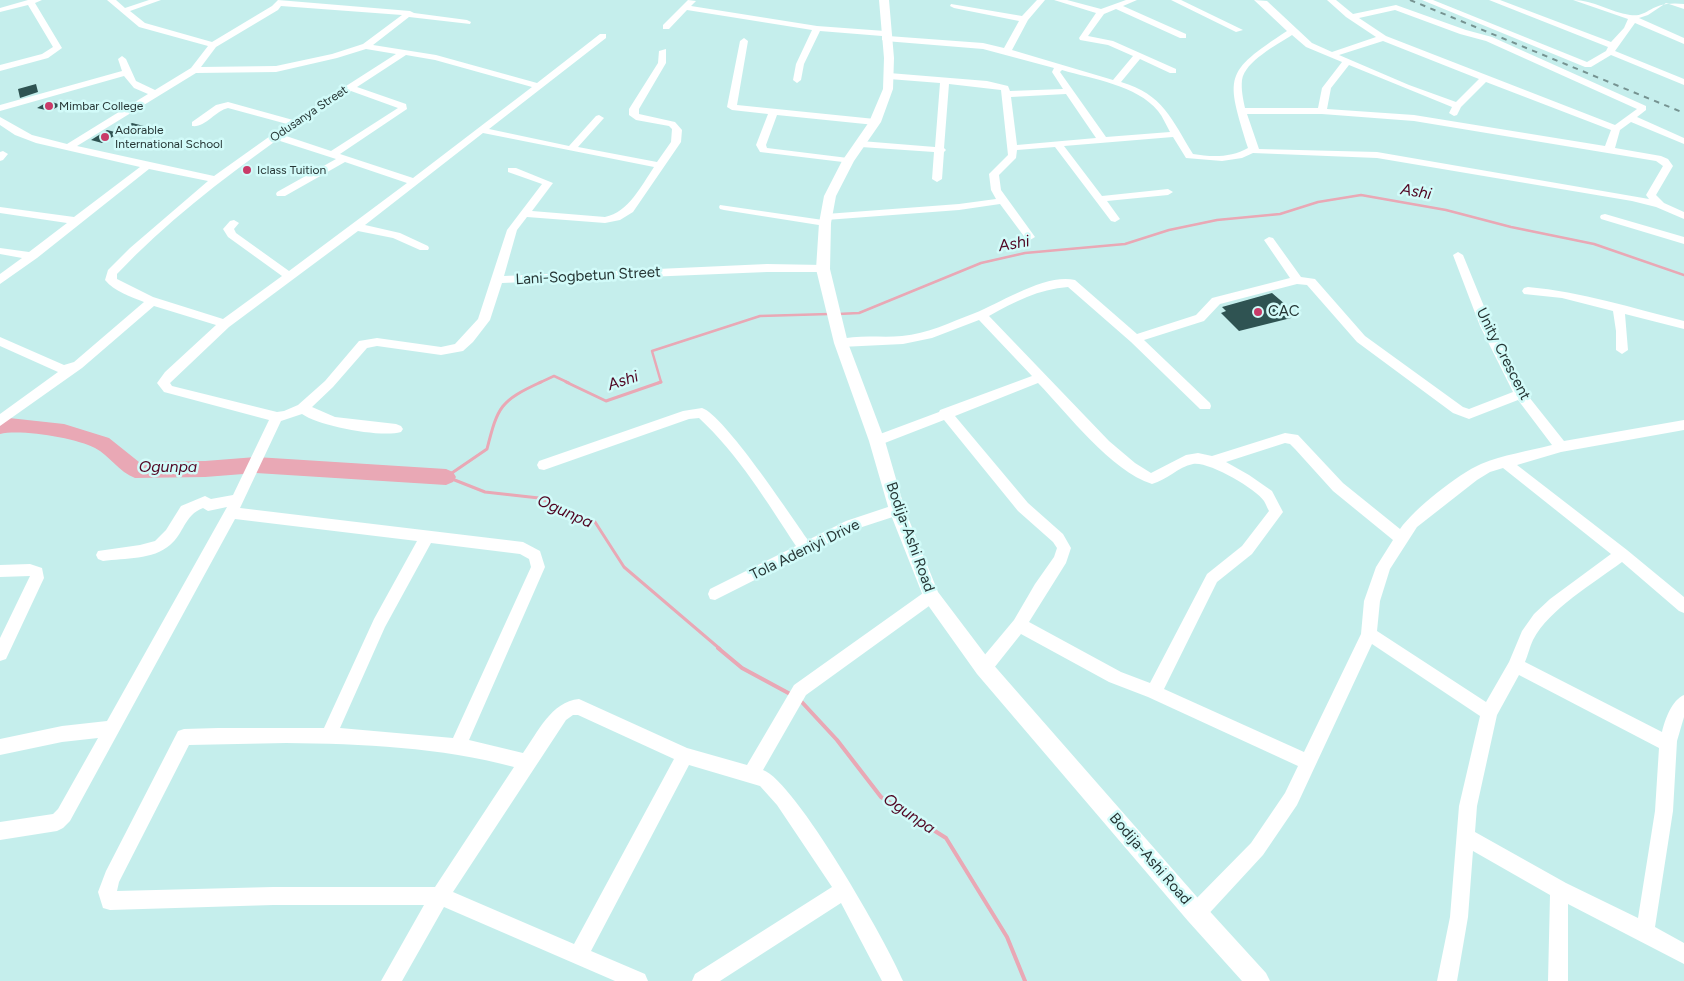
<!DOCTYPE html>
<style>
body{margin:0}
canvas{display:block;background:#c5eeec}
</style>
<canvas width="1684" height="981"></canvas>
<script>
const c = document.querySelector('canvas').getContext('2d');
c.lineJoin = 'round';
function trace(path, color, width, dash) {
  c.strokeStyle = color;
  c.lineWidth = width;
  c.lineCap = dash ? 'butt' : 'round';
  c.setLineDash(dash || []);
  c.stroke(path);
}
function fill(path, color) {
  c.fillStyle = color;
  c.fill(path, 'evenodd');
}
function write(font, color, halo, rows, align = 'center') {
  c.font = font + ' Figtree,sans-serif';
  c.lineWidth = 5;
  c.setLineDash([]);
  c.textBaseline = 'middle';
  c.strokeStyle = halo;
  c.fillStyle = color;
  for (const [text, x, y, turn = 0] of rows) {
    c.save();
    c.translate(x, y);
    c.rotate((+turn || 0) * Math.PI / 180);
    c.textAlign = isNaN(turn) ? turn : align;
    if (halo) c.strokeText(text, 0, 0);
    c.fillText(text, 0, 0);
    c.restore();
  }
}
trace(new Path2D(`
 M838,314L859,313L981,263L1025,253L1125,244L1169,230L1217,220L1280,214L1318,202L1361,195L1446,210L1511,227L1594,244L1684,275
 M539,383L554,376L569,383
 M658,383L661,382L652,351L760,316L829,314`), '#e9a8b5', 2.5);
trace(new Path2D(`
 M566,382L606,401L661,382
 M446,477L487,449C498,406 500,401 541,382
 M447,477L485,492L539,498L595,522L624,567L720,649`), '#e9a8b5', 3);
trace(new Path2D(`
 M718,648L742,668L792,695
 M799,699L837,740L881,797L946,838L1007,937L1025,981`), '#e9a8b5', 4);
fill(new Path2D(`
 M9,418L64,424L109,438L139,462L205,461L256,457L446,469L453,472L456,477L453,482L446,485L256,473L205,477L135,478C119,472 110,456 95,448C76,438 21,429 0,434V420Z`), '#e9a8b5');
fill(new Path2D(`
 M36,84L38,92L20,98L18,89Z
 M49,101L61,105L50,111L37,108Z
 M132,123L144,126L131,134L120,131Z
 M107,130L119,133L102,143L91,140Z
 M1272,293L1286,305L1295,317L1239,331L1221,313L1226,311L1222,307Z`), '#2f5352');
fill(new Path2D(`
 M28,0H42L35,3L62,48L48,58L0,71V65L42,54L53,47L28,5L0,12V8Z
 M107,0H116L125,8L149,0H161L130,11L145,23L212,42L272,6L278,0L410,11L414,13L467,20L471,22L470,24L409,17L373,45L436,55L537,83L600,34H606V38L489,129L569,146L596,116L599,115L604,118L578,147L657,162L671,142L672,129L669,126L636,120L629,115V109L658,63L659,51L666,49V63L639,109V114L675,122L682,130L681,142L633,212L620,220L605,223L527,217L517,230L504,276L767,264L823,265L829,269L827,272H767L502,283L490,320L473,342L463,351L441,355L377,346L367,348L333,387L312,407L335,417L396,424L401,426L403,429L401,432C381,438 319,426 302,414L281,421L240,508L523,542L540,551L545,567L469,740L523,753C538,732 551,702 579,699L687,748L747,765L794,685L926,591L931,590L936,591L938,596L936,601L806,695L763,770C795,781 888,944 903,981H882L841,903L720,981H692L695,974L832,887L777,805L760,786L689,765L591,951L645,974L648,981H615L444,907L402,981H381L424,905H273L110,910L103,908L98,892L106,871L178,731L184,729L218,728H324L374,619L417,541L235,519L70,821L63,828L57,831L0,840V822L53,814L58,809L98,738L62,742L0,755V739L62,726L107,721L227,507L208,511L203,508C184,515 184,534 170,545C153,560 125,558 103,561L98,559L96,555L98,551L140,545L155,541L166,530L181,506L205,496L211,499L233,495L269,420L164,392L157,383L165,372L216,325L154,306L82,368L0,426V414L58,372L0,346V337L64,365L74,362L144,302C131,297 114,291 105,280L108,270L130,248L208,181L149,169L37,258L0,284V274L22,258L0,254V248L29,252L67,223L0,213V207L74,217L140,167L36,143L15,135L0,125V117L32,135L67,144L148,94L134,88L124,76L0,111V105L122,71L118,59L122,56L126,59L136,81L155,90L191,68L208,46L139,27ZM281,6L402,15L363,44L332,54L276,66L201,67L216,47L278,10ZM366,49L396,54L293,120L228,102L216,105L192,122V126C205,128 215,111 228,108L287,124L214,176L77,146L196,73L276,72L337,58ZM406,55L435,60L532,87L413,178L340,154L407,109L406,104L357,87ZM351,91L398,108L331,151L283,135ZM483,133L654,167C641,186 629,212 605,217L532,211L553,183L516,168H508V172L542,184L507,230L478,319L455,344L441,347L377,338L359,341L325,381L298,405L284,411L277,412L172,386L170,383L229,327L358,231L393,238L420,250H428L429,248L428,246L400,233L365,225ZM277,140L336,159L277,192L276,194L277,196H285L345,162L407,183L289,271L236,233L234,229L239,223L234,220L230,221L223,229L228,237L282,276L223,319L153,297L117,279V274C165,223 221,180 277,140ZM431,543L520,554L529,559L531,567L453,738L340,728L385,627ZM573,715H578L674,759L574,944L453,892L566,720ZM286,743C363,744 440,747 514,767L435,887H273L117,891L119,882L189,745Z
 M688,0L696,1L691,6L817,26L885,31L888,32V36L983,43L1004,48L1019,21L954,8L950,6L951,4L1022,16L1037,0H1045L1028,20L1012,50L1113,80L1133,56L1108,45L1080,40L1079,38L1096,13L1054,0H1067L1101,9L1126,0H1137L1123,6L1186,34V38H1180L1116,9L1104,14L1088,36L1113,41L1176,69V73H1170L1140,59L1121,82C1163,94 1172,120 1193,154C1211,157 1231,158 1248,148C1226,76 1223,73 1287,31L1254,0L1267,1L1312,43L1332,52L1376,37L1346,17L1327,0H1336L1353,14L1396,5L1466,30L1492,37L1646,106V110L1637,117L1684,138V144L1631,122L1620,130L1615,148L1661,156L1668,159L1673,166L1656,195L1664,203L1684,212V219L1656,207L1632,201L1377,158L1253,153L1242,158L1222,161L1186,158L1173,137L1064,146L1102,196L1168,189L1173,192L1168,195L1107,201L1120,219L1115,222L1111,221L1055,147L1017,150L1016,158L999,175L1001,190L1035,237L1030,240L1026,239L1000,204L959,210L826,220L830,223L825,226L724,210L720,209L719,207L720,205L823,220L821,217L826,214L959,204L996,199L991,190L989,174L1008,155L1001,90L949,84L944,148L946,150L944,152L942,179L937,182L932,179L934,152L861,147L856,144L861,141L935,147L940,83L889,79L885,76L889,73L987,81L1008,86L1010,91L1063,89L1052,72L1054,68L983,49L885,41L882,40V36L820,31L804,64L801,80L797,83L793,80L796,64L812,30L687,10L669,29H663V25ZM1395,10L1460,34L1486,41L1637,109L1615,125L1386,36L1359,18ZM1292,35L1306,47L1342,62L1322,88L1318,108H1245C1243,99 1241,89 1242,80C1245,61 1277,45 1292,35ZM1383,41L1479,79L1456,102L1409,85L1339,55ZM1349,65L1452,107L1449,113L1454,116L1457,115L1461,107L1486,82L1611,130L1605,146L1414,115L1327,109L1331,88ZM1062,70C1092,79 1137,85 1158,111C1163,117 1166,125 1170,132L1106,137L1060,72ZM1066,94L1096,138L1017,145L1011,97ZM1247,114H1322L1414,121L1656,161L1663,166L1646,195L1649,199L1377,152L1259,149Z
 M1171,0H1181L1243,30L1236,32Z
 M1422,0H1433L1587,62L1606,51L1608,47L1489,0H1500L1611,42L1624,28L1628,19L1573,0C1594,0 1610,12 1630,15C1649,18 1650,0 1684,4V9L1666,3L1648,15L1639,18L1684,38V44L1635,23L1615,51L1684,79V85L1611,55L1591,67H1585Z
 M744,38L748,41L737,105L875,119L880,122L875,125L777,115L766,145L767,148L848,158L853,161L851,163L760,152L756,145L768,114L732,110L727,107L740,41Z
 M3,151L8,154L3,160L0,161V152Z
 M1605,214L1684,237V244L1601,219L1600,217L1601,215Z
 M1269,237L1273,238L1301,277L1315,279L1365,336L1463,407L1469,409L1513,392L1480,326L1453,255L1458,252L1463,255L1492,326L1525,392L1564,441L1684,420V430L1561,452L1517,465L1627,550L1684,597V613L1679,611L1622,562C1594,583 1549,609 1533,640C1530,646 1528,655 1525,662L1662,732C1665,719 1672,700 1684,695V717L1677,741L1673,811L1655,927L1684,943V964L1568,904V981H1548L1550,895L1473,851L1468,917L1457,981H1437L1450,917L1459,806L1480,716L1372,644L1297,805L1263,855L1203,920L1196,922L1189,920L1187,913L1189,906L1251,843L1285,793L1298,766L1148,697L1109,682L1021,634L990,673L984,675L978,673L976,668L978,663L1014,620L1035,584L1054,557L1057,548L1053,542L1018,511L944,420L877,446L872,445L870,441L872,437L939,412L940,410L1032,376L979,320L932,338L903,344L841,347L837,346L835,343L837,340C857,334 881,338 902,336C927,334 951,322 975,313C1000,303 1046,273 1075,280L1137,334L1196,315L1212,298L1290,278L1264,240ZM1297,284L1307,285L1357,342L1453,413L1469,419L1518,400L1552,445C1528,451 1503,455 1481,464C1458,474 1414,509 1400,529L1343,483L1298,435L1285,433L1212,456L1198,453L1186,455L1151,473L1135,463L1109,441L989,316C1014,302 1039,289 1068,287L1131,342L1200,409H1210L1211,406L1210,403L1144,340L1204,321L1220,304ZM1038,383C1068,414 1111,471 1152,484C1167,480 1178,467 1193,464C1208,461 1255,488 1264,501C1266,504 1267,508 1269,511L1242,546L1207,574L1150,683L1121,672L1029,622L1066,563L1071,548L1063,534L1028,503L955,416ZM1285,443L1290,444L1295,449L1333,491L1393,540L1376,567L1364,601L1361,634L1304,752L1164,689L1217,582L1252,554L1283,512L1272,491L1249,475L1226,462ZM1503,468L1611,554L1550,599L1534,614L1522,631L1509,662L1486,702L1377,631L1380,601L1390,569L1417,527L1477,480L1490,472ZM1519,675L1659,748L1655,811L1638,918L1566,883L1475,832L1477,806L1497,715Z
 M1528,287C1582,292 1632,308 1684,321V329L1625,314L1628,350L1622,354L1616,350V331L1613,311L1562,298L1524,294L1522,291L1524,288Z
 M702,408C724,415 791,516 808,540L846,521L897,504L902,506L904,510L902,514L856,529L715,600L710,599L708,594L710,589L796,546C767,502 738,454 699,418L689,419L544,470L539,469L537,465L539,461L683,411Z
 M30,564L42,568L44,578L6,659L0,661V638L30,576L0,577V565Z`), '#fff');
fill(new Path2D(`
 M879,0H889L894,58L893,89L881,122L854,161L836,196L831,223L830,269L848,343L885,441L905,510L938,592L991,662L1204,905L1266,973L1270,981H1242L1188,921L977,674L925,601L889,510L869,441L834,343L816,269L819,223L824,196L842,161L869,122L883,89L884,58Z`), '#fff');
trace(new Path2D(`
 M1410,0L1684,113`), '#769391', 2, [5.5, 5.5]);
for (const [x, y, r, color] of [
 [49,106,5,"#c93b68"],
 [105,137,5,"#c93b68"],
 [247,170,5,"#c93b68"],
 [1258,312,5,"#c93b68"]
]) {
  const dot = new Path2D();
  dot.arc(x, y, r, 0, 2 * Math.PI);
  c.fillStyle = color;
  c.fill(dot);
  trace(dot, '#d2fbf9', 2);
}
write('12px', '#263635', '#d2fbf9', [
 ["Mimbar College",59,106],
 ["Adorable",115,130],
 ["International School",115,144],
 ["Iclass Tuition",257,170]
], 'left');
write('12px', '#263635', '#d2fbf9', [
 ["Odusanya Street",309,114,-34]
]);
write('15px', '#263635', '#d2fbf9', [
 ["Lani-Sogbetun Street",588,276,-3],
 ["Unity Crescent",1503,354,63],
 ["Bodija-Ashi Road",910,537,70],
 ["Tola Adeniyi Drive",805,550,-26],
 ["Bodija-Ashi Road",1150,859,49]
]);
write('15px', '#263635', '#d2fbf9', [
 ["CAC",1268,312]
], 'left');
write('italic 16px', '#510522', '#d2fbf9', [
 ["Ashi",1416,192,10],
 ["Ashi",1014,244,-10],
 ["Ashi",623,381,-18],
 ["Ogunpa",168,467],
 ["Ogunpa",565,512,24],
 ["Ogunpa",909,814,34]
]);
</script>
